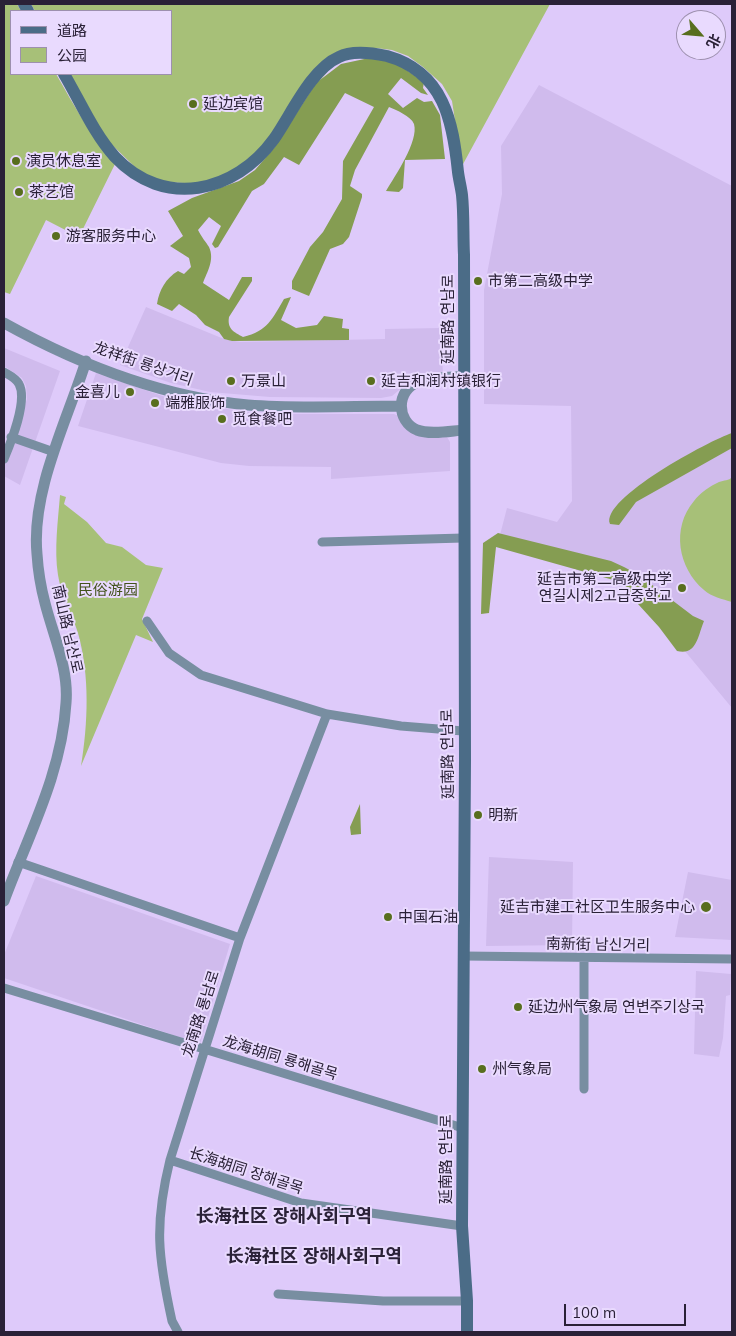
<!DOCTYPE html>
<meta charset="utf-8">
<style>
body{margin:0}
#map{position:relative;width:736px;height:1336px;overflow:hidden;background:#decafa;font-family:Mulish,"Noto Sans SC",sans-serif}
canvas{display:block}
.frame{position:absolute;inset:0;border:5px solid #2a2137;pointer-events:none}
.legend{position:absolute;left:10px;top:10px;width:162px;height:65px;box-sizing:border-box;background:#e9dafe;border:1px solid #9d90ae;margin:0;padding:6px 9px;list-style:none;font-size:15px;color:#2a2137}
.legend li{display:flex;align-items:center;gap:10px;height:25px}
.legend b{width:25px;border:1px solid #9d90ae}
.north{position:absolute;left:676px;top:10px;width:50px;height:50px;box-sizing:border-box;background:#e9dafe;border:1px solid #9d90ae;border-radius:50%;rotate:117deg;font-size:14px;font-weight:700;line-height:20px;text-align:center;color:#2a2137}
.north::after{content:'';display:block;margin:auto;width:18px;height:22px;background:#586e1e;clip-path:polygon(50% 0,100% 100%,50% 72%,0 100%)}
.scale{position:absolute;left:564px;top:1304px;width:122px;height:22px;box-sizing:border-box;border:2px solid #2a2137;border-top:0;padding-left:6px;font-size:15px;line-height:18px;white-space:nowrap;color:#2a2137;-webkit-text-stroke:4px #e9dafe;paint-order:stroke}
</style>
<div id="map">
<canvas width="736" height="1336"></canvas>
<div class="frame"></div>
<ul class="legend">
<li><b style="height:6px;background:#4b6c87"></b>道路</li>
<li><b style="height:14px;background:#a7c078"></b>公园</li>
</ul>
<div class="north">北</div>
<div class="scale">100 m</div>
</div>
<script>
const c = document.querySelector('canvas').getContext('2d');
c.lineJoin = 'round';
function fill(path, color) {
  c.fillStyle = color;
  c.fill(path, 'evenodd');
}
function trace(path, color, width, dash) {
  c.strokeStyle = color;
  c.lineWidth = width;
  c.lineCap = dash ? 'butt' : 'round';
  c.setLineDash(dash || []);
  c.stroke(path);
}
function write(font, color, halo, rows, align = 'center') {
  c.font = font + ' Mulish,"Noto Sans SC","Noto Sans KR",sans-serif';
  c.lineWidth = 4;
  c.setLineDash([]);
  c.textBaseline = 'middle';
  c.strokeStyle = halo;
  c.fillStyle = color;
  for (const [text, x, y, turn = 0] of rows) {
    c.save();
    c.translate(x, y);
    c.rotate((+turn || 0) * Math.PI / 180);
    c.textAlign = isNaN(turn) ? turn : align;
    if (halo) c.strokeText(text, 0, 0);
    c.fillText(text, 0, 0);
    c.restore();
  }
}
fill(new Path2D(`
 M539,85L732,186V708L617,569L500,535L507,508L557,522L572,501L571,406L484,404V290L502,194L501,146Z
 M146,307L224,339L240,342L385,339V329L441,328L443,375L415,377L392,396L381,398L270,397L210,392L171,383L120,365Z
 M4,348L60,371L20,485L4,476V466L27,399L26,386L22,378L4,366Z
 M96,373L168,398L238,411L266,414H394L447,437L450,442V471L331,479V467L249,466L221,463L78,426Z
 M489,857L573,862L572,945L486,946Z
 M688,872L732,880V940L675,937Z
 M36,876L230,944L200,1044L4,978V955Z
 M696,971L731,974L730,995L726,996L723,1038L719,1057L694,1054Z`), '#d0bbed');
fill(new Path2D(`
 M4,4H17L21,11H11V74H56C74,105 90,136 116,162L79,237L46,220L10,294L4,292Z
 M31,4H550L462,166L452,101L442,84L423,67L408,56L392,50L376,48L344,53L256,153L233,172L209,184L160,182L138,170L106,139L70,74H171V11H35Z
 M732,477V602C722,599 712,597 704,590C678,568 671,528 694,501C700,493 710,486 719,482C724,480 729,481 732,477Z
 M60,495L66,497L64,504L87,522L106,543L122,547L146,565L163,568L142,619L153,642L136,635L81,766C88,723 90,676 78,633C72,614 61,595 58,575C54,549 58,521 60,495Z`), '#a7c078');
fill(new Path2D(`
 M369,58L393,61L424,82L423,88L428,95L421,93L401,78L388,94L403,108L417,98L424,102L432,101L440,115L445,159L405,160L403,188L399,192L386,191C395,176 419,141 414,124C411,116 396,110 389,107L355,170L350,186L362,194V197L349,237L343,244L330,249L309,296L292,289V281L310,247L323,232L342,199L343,161L374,107L345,93L299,165L284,157L264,184L252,191L218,247L215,248L212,244L221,226L209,217L198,230C202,238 206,242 209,247C215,260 207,272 203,283L229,300L242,277H252V281L229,317C227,329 234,332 243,337C268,331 272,319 284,299L291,297L281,320L296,328L317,325L324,316L343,319L342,328L349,329V340L232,341L224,339L219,332L205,325L196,315L179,304L172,311L157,304C159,290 166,278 178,271L184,274L191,267L189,258L170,246L183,236L168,211L192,198L239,181L255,170L274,148L316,83L341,64Z
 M732,433V448L636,502L619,525L610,524C600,499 710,440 732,433Z
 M498,533L611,561L624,567L639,575L693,616L704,621C698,635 697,656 677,651L659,627L617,581L496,547L489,613L481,614L483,543Z
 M360,804L361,834L351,835L350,827Z`), '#859d52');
trace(new Path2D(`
 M4,372C9,375 16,378 19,384C28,401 11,442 4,459
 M11,437L54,452
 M322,542L463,538
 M147,621L169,653L201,675L327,714L401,726L463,731
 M18,862L240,938
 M463,956L732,959
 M4,988L463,1128
 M584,1089V959
 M170,1160L301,1203L462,1226
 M278,1294L383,1301H467
 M178,1332L172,1321C158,1257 154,1225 170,1160L240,938L327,714`), '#788ea1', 9);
trace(new Path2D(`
 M4,323C78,364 163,397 248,405C298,409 350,406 401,406
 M464,430C450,431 430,435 417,430C396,421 396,390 418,382C432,377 450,378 464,376
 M4,901C28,836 62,773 66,703C69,669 53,635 45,603C41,588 38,570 37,554C31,491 67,421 86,361`), '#788ea1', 11);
trace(new Path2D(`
 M24,4L28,11
 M64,74C80,101 94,134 115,157C164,209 235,193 274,139C291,115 311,69 339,57C352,50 373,53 387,56C444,72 453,122 458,172C459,180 461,187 462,195C464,214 463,235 464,255L465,760L462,1226L467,1301V1332`), '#4b6c87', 12);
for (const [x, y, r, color] of [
 [193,104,5,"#586e1e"],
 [16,161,5,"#586e1e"],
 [19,192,5,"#586e1e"],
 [56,236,5,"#586e1e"],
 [478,281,5,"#586e1e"],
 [231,381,5,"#586e1e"],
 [371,381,5,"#586e1e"],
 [130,392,5,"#586e1e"],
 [155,403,5,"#586e1e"],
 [222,419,5,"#586e1e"],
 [682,588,5,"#586e1e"],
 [478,815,5,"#586e1e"],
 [706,907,6,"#586e1e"],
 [388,917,5,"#586e1e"],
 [518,1007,5,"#586e1e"],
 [482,1069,5,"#586e1e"]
]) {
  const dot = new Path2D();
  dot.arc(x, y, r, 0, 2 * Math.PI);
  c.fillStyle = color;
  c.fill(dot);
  trace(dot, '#e9dafe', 2);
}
write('15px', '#2a2137', '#e9dafe', [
 ["延边宾馆",203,104],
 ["演员休息室",26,161],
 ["茶艺馆",29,192],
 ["游客服务中心",66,236],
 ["市第二高级中学",488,281],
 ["万景山",241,381],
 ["延吉和润村镇银行",381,381],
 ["金喜儿",120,392,"right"],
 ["端雅服饰",165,403],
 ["觅食餐吧",232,419],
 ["延吉市第二高级中学",672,579,"right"],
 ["연길시제2고급중학교",672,596,"right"],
 ["明新",488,815],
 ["延吉市建工社区卫生服务中心",695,907,"right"],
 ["中国石油",398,917],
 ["延边州气象局 연변주기상국",528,1007],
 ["州气象局",492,1069]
], 'left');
write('15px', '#2a2137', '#e9dafe', [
 ["延南路 연남로",448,319,-90],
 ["龙祥街 룡상거리",143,364,19],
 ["南山路 남산로",67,629,77],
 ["延南路 연남로",448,754,-91],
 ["南新街 남신거리",598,945,1],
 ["龙南路 룡남로",201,1014,-72],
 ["龙海胡同 룡해골목",280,1058,17],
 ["延南路 연남로",446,1159,-90],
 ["长海胡同 장해골목",246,1171,18]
]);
write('15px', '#43531c', '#e9dafe', [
 ["民俗游园",108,590]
]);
write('bold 18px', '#2a2137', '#e9dafe', [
 ["长海社区 장해사회구역",284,1217],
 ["长海社区 장해사회구역",314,1257]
]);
</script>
